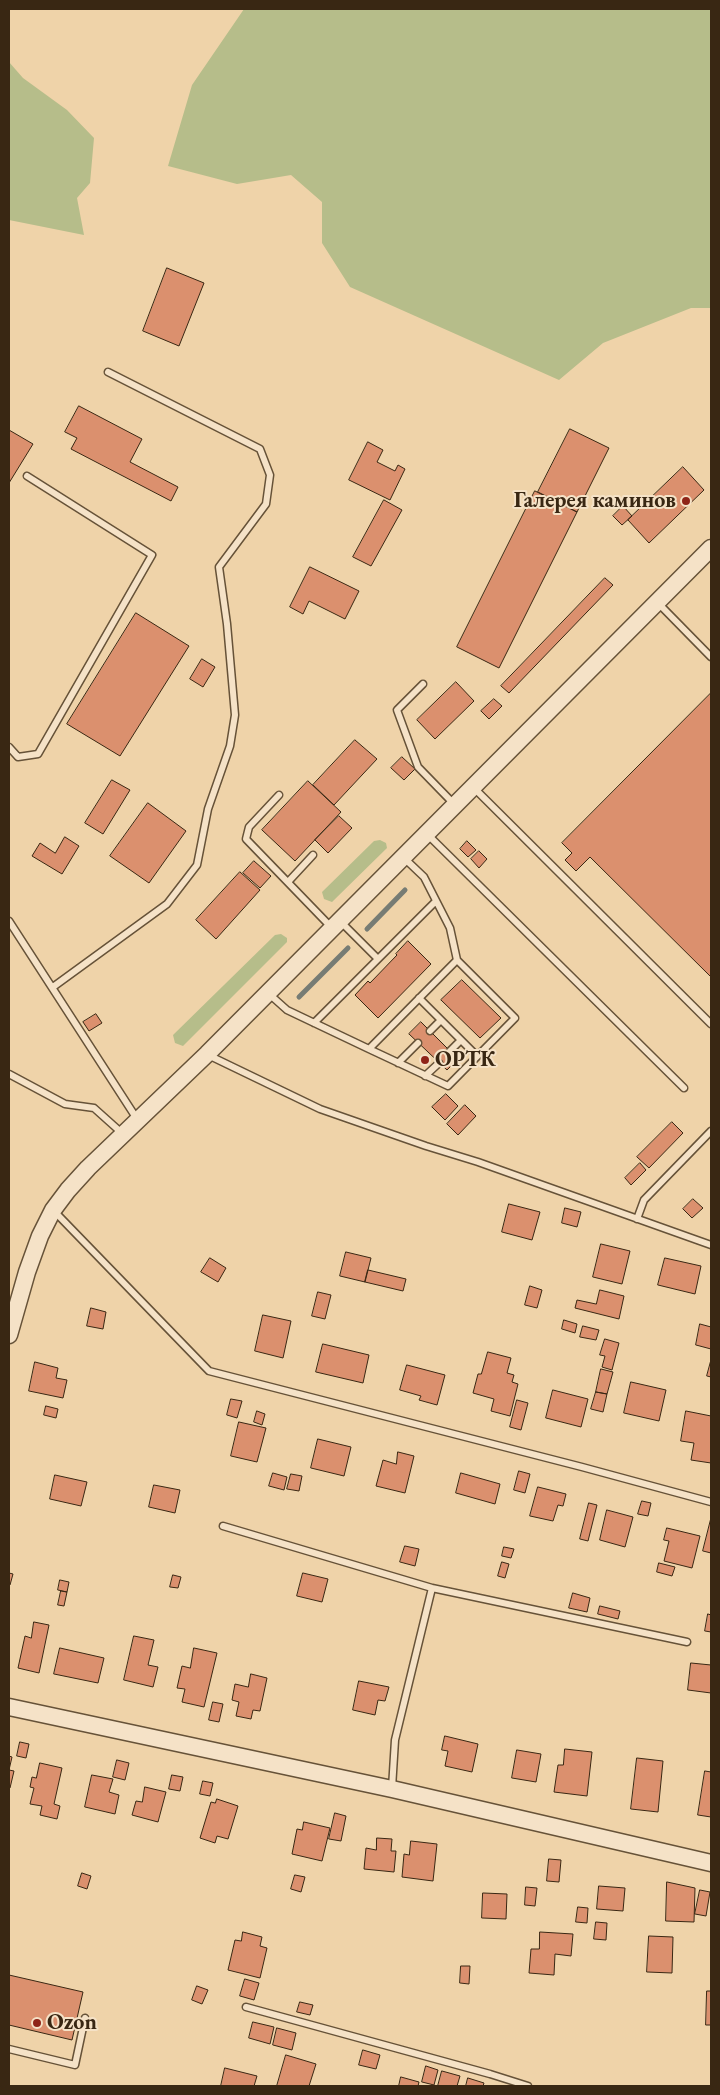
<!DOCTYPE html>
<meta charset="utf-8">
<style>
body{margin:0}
#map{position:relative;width:720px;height:2095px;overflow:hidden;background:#efd3a9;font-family:"EB Garamond",serif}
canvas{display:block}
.frame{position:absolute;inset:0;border:10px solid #392713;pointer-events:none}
</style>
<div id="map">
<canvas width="720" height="2095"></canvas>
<div class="frame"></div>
</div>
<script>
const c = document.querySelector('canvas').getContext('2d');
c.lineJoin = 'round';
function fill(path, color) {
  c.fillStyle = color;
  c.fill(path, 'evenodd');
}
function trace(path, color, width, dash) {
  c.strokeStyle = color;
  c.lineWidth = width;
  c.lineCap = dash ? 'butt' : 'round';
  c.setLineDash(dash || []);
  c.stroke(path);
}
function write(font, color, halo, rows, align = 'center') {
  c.font = font + ' "EB Garamond",serif';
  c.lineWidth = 4;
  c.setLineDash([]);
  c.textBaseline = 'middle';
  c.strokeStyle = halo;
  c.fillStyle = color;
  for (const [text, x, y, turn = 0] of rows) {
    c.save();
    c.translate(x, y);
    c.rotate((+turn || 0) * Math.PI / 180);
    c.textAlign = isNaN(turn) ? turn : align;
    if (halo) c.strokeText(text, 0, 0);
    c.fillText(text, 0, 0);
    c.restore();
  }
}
fill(new Path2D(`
 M244,9H711V308H691L603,343L559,380L350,287L322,243V202L291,175L237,184L168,166L192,85Z
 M9,62L23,78L67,110L94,138L90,183L77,198L84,235L9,220Z
 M380,840L386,843L387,848L332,902L324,899L322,892L374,841Z
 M281,934L287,938V942L183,1046L175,1043L173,1035L275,935Z`), '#b6bd8a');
trace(new Path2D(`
 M367,929L405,890
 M299,997L348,948`), '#777c74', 5);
const building = new Path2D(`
 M167,268L204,283L179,346L143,331Z
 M79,406L142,439L130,462L178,487L171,501L71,449L77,438L65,432Z
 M570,429L609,448L577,512L538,492Z
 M9,430L33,444L9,483Z
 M368,442L383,450L377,462L395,471L398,465L405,469L390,500L349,480Z
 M683,467L704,490L649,543L628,520Z
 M535,491L577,512L499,668L457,647Z
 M384,500L402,510L371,566L353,557Z
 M623,506L632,516L622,525L613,516Z
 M310,567L359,591L345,619L309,601L303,614L290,607Z
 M605,578L613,585L509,693L501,686Z
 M136,613L189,646L120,756L67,724Z
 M202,659L215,667L203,687L190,679Z
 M456,682L474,701L435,739L417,720Z
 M711,693V977L590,857L576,871L565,860L572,853L562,843Z
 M494,699L502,706L489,719L481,711Z
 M355,740L377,759L334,805L313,785Z
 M402,757L415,769L404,780L391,768Z
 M112,780L130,790L103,834L85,823Z
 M308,781L341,812L295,861L262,830Z
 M148,803L186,831L149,883L110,856Z
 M339,816L352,828L328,853L315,840Z
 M65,837L79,846L62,874L32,856L40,843L55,853Z
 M467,841L476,850L468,857L460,849Z
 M479,851L487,859L479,868L471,859Z
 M254,861L271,876L260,888L243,873Z
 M240,872L260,890L216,939L196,920Z
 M408,941L431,964L378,1018L355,995L368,981L370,983L397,955L396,954Z
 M462,980L501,1018L480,1038L441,1000Z
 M96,1014L102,1023L89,1031L83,1022Z
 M421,1022L458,1059L447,1070L409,1034Z
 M446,1094L458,1106L445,1120L432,1107Z
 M465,1105L476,1116L458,1135L447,1124Z
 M672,1122L683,1133L649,1168L637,1157Z
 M640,1163L646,1170L631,1185L625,1178Z
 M693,1199L703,1208L692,1218L683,1209Z
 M509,1204L540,1212L532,1240L502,1232Z
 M565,1208L581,1212L577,1227L562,1223Z
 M601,1244L630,1251L622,1284L593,1277Z
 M346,1252L371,1258L365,1282L340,1276Z
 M210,1258L226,1268L218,1282L201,1272Z
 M665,1258L701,1266L695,1294L658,1285Z
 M368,1270L406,1279L403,1291L365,1282Z
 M530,1286L542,1290L537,1308L525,1305Z
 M600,1290L624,1296L619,1319L575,1308L577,1300L596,1304Z
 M318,1292L331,1295L325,1319L312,1316Z
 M91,1308L106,1312L103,1329L87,1326Z
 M263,1315L291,1321L283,1358L255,1351Z
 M564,1320L577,1324L575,1333L562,1329Z
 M700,1324L711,1327V1349L696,1345Z
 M583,1326L599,1330L596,1340L580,1337Z
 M605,1339L619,1343L612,1370L602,1367L605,1356L600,1355Z
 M323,1344L369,1355L363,1383L316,1372Z
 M488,1352L511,1358L507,1373L514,1375L512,1382L518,1384L510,1416L491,1411L494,1399L473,1393L478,1374H481Z
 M711,1360V1377L707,1376Z
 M35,1362L58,1368L56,1378L67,1380L63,1398L29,1391Z
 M407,1365L445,1375L437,1405L419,1400L421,1396L400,1390Z
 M601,1369L613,1372L607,1394L596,1392Z
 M631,1382L666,1390L659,1421L624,1413Z
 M553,1390L588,1399L581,1427L546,1418Z
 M596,1392L607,1394L603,1412L591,1409Z
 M231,1399L242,1401L237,1418L227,1415Z
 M517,1400L528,1403L521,1430L510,1427Z
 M46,1406L58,1409L56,1418L44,1415Z
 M257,1411L265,1414L262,1425L254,1422Z
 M686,1411L711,1416V1463L691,1460L694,1443L681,1441Z
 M239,1422L266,1428L257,1462L231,1456Z
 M318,1439L351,1447L344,1476L311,1468Z
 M398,1452L414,1456L405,1493L376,1486L383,1460L396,1464Z
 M519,1471L530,1474L525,1493L514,1490Z
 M273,1473L287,1477L284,1490L269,1486Z
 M461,1473L500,1484L495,1504L456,1493Z
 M291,1474L302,1476L299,1491L287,1489Z
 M55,1475L87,1482L81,1506L50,1499Z
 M154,1485L180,1490L175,1513L149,1507Z
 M538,1487L566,1494L563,1506L558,1505L553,1521L530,1516Z
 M642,1501L651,1503L648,1516L638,1514Z
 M589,1503L597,1505L588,1541L580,1539Z
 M607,1510L633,1517L625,1547L600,1540Z
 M711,1518V1553L703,1551Z
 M667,1528L700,1536L692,1568L664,1561L669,1541L664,1540Z
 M405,1546L419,1549L415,1566L400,1562Z
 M504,1547L514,1549L511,1558L502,1556Z
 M502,1562L509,1564L505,1578L498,1576Z
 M659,1563L675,1567L672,1576L657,1572Z
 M9,1573L13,1574L10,1585L9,1584Z
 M303,1573L328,1579L322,1602L297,1596Z
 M173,1575L181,1577L178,1588L170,1587Z
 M60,1580L69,1582L67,1592L58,1590Z
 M61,1591L67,1592L64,1606L58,1605Z
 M573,1593L590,1598L587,1612L569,1608Z
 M600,1606L620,1611L618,1619L598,1614Z
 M708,1614L711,1615V1632L705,1631Z
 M34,1622L49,1625L39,1673L18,1668L25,1636L31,1638Z
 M134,1636L154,1640L148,1665L158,1667L153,1687L124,1680Z
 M60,1648L104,1658L98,1683L54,1674Z
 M194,1648L217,1653L204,1707L182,1702L185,1689L177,1688L182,1666L190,1668Z
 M691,1663L711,1665V1693L688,1690Z
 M251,1674L267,1678L260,1711L253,1710L251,1719L236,1716L239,1702L232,1700L235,1684L248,1687Z
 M359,1681L389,1687L385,1701L378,1700L375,1715L353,1710Z
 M213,1702L223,1704L219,1722L209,1720Z
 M445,1736L478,1744L472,1772L445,1766L448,1751L442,1750Z
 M20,1742L29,1744L26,1758L17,1756Z
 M565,1749L592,1752L587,1796L554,1792L558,1765H563Z
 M517,1750L541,1754L536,1782L512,1778Z
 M9,1756L12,1757L9,1770L14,1771L10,1788H9Z
 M637,1758L663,1761L658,1812L631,1809Z
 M117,1760L129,1763L125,1780L113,1777Z
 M40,1763L62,1768L54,1804L60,1806L57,1819L40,1815L42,1806L30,1804L34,1788L30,1787L32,1777L36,1778Z
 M705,1771L711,1772V1817L698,1815Z
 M92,1775L113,1779L109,1792L119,1795L115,1814L85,1807Z
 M172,1775L183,1777L180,1791L169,1789Z
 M203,1781L213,1783L210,1796L200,1794Z
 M145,1787L166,1792L158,1822L132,1815L136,1801L142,1802Z
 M217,1799L238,1806L228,1839L217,1836L215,1843L200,1838L211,1802L215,1803Z
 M335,1813L346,1816L341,1841L329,1839Z
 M304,1822L330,1828L322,1861L292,1854L297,1829L302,1830Z
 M377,1838L392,1839L391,1851H396L394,1872L364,1869L366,1848L376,1850Z
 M411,1841L437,1844L433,1881L402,1877L404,1854L409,1855Z
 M549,1859L561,1860L559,1882L547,1881Z
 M82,1873L91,1876L87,1889L78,1886Z
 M295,1875L305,1877L301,1892L291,1889Z
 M667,1882L695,1888L694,1922L666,1921Z
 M599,1886L625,1888L623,1911L597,1909Z
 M526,1887L537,1888L535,1906L525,1905Z
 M700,1890L710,1892L706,1916L695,1914Z
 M483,1893L507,1894L506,1919L482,1918Z
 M578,1907L588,1908L587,1923L576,1922Z
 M596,1922L607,1923L606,1940L594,1939Z
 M243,1932L262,1937L260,1946L267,1948L260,1978L228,1970L235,1940L241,1941Z
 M540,1932L573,1934L571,1956L555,1954L554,1975L529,1973L531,1949H539Z
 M649,1936L673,1937L672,1973L647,1972Z
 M461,1966H470L469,1984L460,1983Z
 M9,1975L83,1992L72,2040L9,2025Z
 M245,1979L259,1983L254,2000L240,1996Z
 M197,1986L208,1990L202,2004L192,2000Z
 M707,1991H711V2025H706Z
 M300,2002L313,2005L310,2015L297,2012Z
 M253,2022L274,2027L270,2044L249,2038Z
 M277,2028L296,2033L292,2050L273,2045Z
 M363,2050L380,2055L376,2069L359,2065Z
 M286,2055L316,2064L309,2086H277Z
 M426,2066L438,2070L434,2085L422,2082Z
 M225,2068L257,2076L254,2086H221Z
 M442,2071L460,2076L457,2086H438Z
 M401,2077L419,2082L418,2086H399Z
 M468,2078L484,2083L483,2086H466Z`);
fill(building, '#db906e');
trace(building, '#392713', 1);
const service = new Path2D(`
 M658,603L711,657
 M423,684L397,710L418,767L454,804
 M9,747L18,757L38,754L152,555L27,476
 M473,787L711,1024
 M279,795L249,827L246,839L332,928
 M427,834L684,1088
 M288,882L313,855
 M9,921L137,1119
 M340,921L378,959
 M53,987L167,904L197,865L208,809L230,746L235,715L227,624L219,567L266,504L270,475L260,449L108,372
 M268,993L287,1010L369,1049L457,960L450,928L424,877L403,857
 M419,998L477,1056
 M314,1023L436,901
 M430,1031L441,1020
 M369,1049L448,1086L515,1018L457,960
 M450,1051L461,1040
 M208,1055L320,1109L426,1146L478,1162L711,1245
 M398,1063L418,1043
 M9,1074L65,1104L94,1108L123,1134
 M425,1076L439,1063
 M54,1211L209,1371L582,1467L711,1502
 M637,1219L644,1200L711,1131
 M223,1526L432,1588L687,1642
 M392,1788L395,1740L432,1588
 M246,2007L490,2074L528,2086
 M9,2049L75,2065L85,2018`);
const tertiary = new Path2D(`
 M9,1335L27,1272L40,1236L53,1210L68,1190L88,1168L207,1054L711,548
 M9,1707L392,1789L711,1863`);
trace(service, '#665238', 9);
trace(tertiary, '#665238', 19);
trace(service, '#f5e2c7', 6);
trace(tertiary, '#f5e2c7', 16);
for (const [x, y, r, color] of [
 [686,501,5,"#8f2418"],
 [425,1060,5,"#8f2418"],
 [37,2023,5,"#8f2418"]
]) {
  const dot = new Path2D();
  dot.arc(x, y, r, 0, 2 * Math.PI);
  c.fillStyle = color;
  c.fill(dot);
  trace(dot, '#f5e2c7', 2);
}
write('bold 22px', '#392713', '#f5e2c7', [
 ["Галерея каминов",676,501,"right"],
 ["ОРТК",435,1060],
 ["Ozon",47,2023]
], 'left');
</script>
